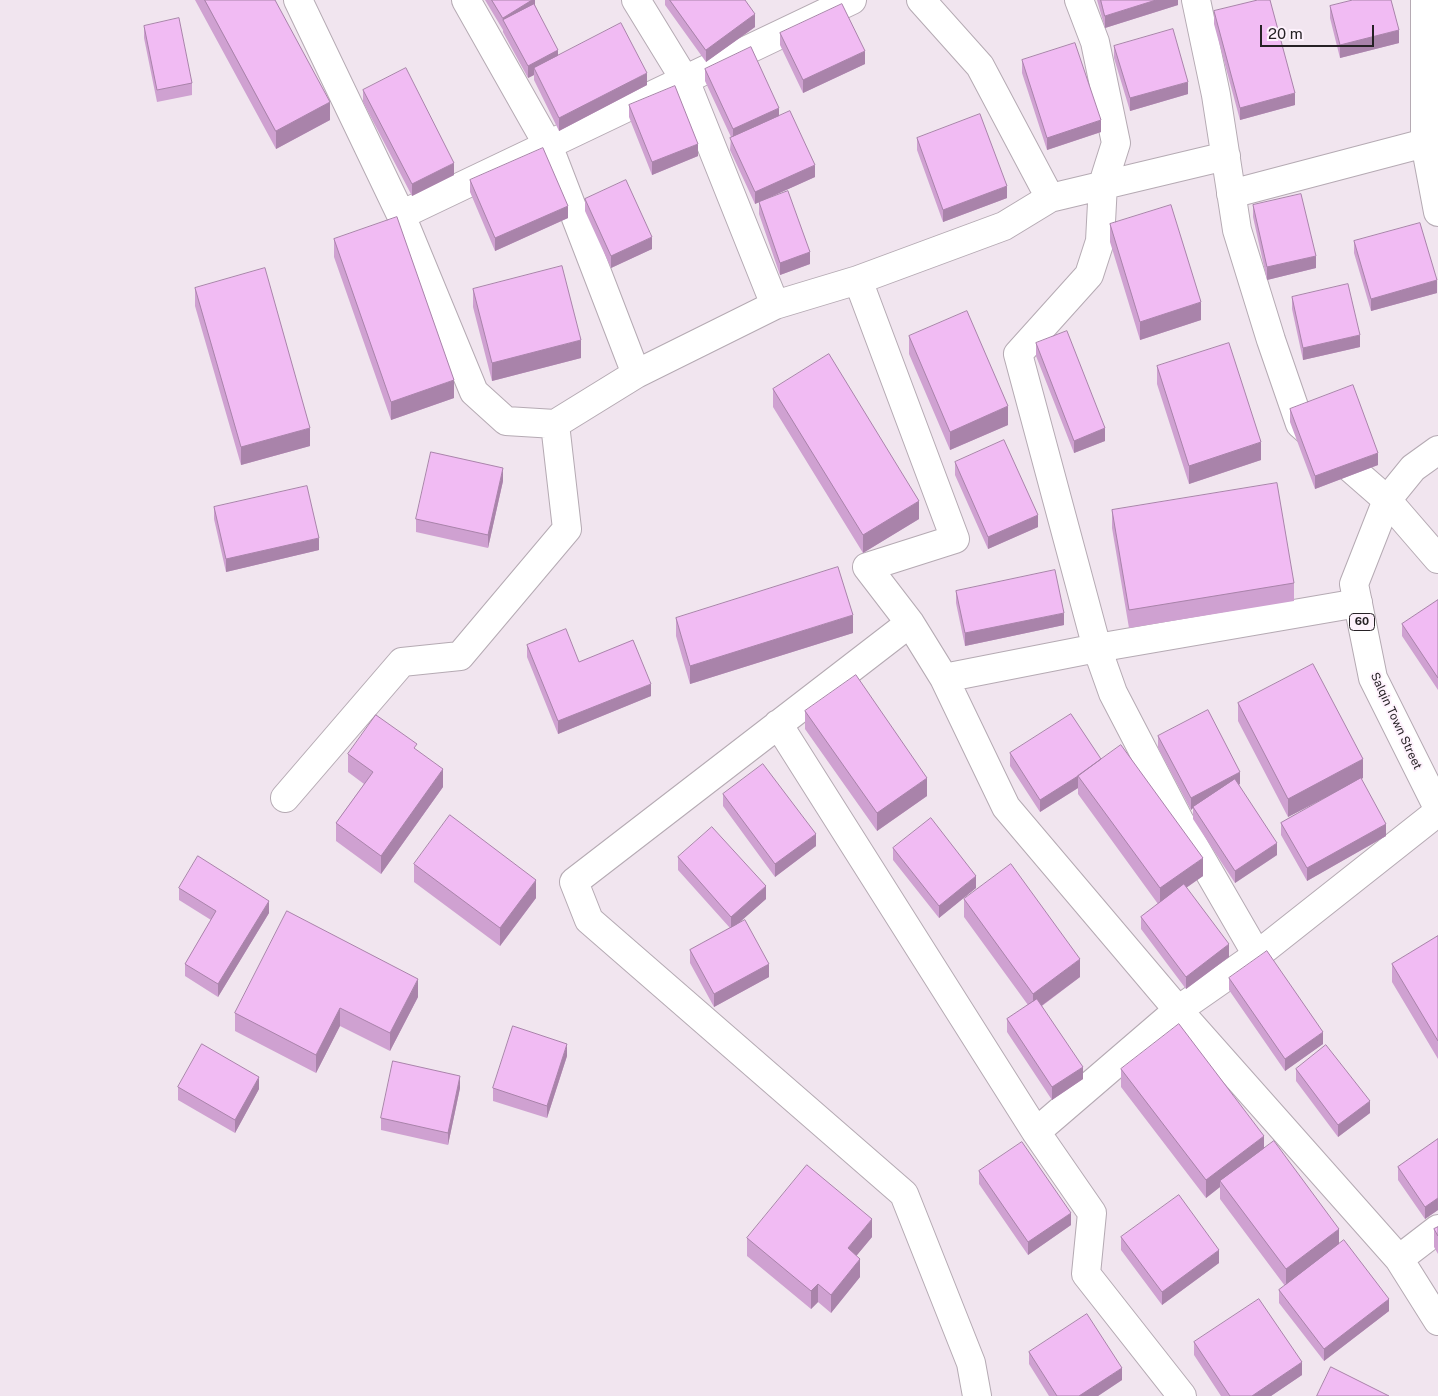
<!DOCTYPE html>
<style>
body{margin:0}
#map{position:relative;width:1438px;height:1396px;overflow:hidden;background:#f1e5ef;font-family:"Public Sans",sans-serif}
canvas{display:block}
.scale{position:absolute;left:1260px;top:25px;width:114px;height:22px;box-sizing:border-box;border:2px solid #262125;border-top:0;padding-left:6px;font-size:15px;line-height:18px;white-space:nowrap;color:#262125;-webkit-text-stroke:4px #fef2fd;paint-order:stroke}
</style>
<div id="map">
<canvas width="1438" height="1396"></canvas>
<div class="scale">20 m</div>
</div>
<script>
const c = document.querySelector('canvas').getContext('2d');
c.lineJoin = 'round';
function trace(path, color, width, dash) {
  c.strokeStyle = color;
  c.lineWidth = width;
  c.lineCap = dash ? 'butt' : 'round';
  c.setLineDash(dash || []);
  c.stroke(path);
}
function fill(path, color) {
  c.fillStyle = color;
  c.fill(path, 'evenodd');
}
function write(font, color, halo, rows, align = 'center') {
  c.font = font + ' "Public Sans",sans-serif';
  c.lineWidth = 4;
  c.setLineDash([]);
  c.textBaseline = 'middle';
  c.strokeStyle = halo;
  c.fillStyle = color;
  for (const [text, x, y, turn = 0] of rows) {
    c.save();
    c.translate(x, y);
    c.rotate((+turn || 0) * Math.PI / 180);
    c.textAlign = isNaN(turn) ? turn : align;
    if (halo) c.strokeText(text, 0, 0);
    c.fillText(text, 0, 0);
    c.restore();
  }
}
const minor = new Path2D(`
 M298,0L401,215L474,392L506,421L555,424
 M466,0L548,145L636,374
 M636,0L685,80L775,305
 M921,0L980,66L1050,198
 M1079,0L1095,42L1116,143L1103,184L1100,241L1089,275L1018,354L1097,648L1113,693L1179,820L1257,955
 M1196,0L1216,95L1237,230L1271,340L1300,424L1387,500L1438,559
 M1425,0V143L1438,212
 M1231,194L1425,143
 M401,215L852,0
 M858,280L955,539L867,567L910,623
 M944,678L1097,648L1358,603
 M778,724L1036,1132L1092,1213L1086,1274L1182,1396
 M285,798L402,662L460,656L567,529L555,424L636,374L775,305L858,280L1004,226L1050,198L1226,156
 M1036,1132L1178,1010L1257,955L1438,812
 M1399,1259L1438,1229
 M977,1396L971,1363L904,1194L589,920L574,882L910,623L944,678L1006,807L1178,1010L1399,1259L1438,1321`);
const major = new Path2D(`
 M1438,450L1413,468L1387,500L1354,584L1373,678L1438,808`);
trace(minor, '#b5aab3', 30);
trace(major, '#b5aab3', 30);
trace(minor, '#fff', 28);
trace(major, '#fff', 28);
fill(new Path2D(`
 M195,0H275L330,120L276,149Z
 M485,0H535V5L558,56L647,85L559,131L534,80V75L528,78L503,32V30Z
 M665,0H745L755,27L706,62L665,5Z
 M1097,0H1178V5L1105,28Z
 M1330,6L1399,43L1340,58L1330,18Z
 M1214,11L1295,105L1240,120L1214,24Z
 M144,26L192,83V95L157,102L144,38Z
 M780,33L865,64L803,93L780,45Z
 M1114,46L1188,94L1130,111L1114,58Z
 M1022,60L1101,132L1047,150L1022,73Z
 M705,69L779,116L815,177L764,200L810,264L780,275L759,214V202L755,204L730,150L731,137L705,81Z
 M363,90L454,175L412,196L363,102Z
 M629,105L698,156L652,175L629,117Z
 M917,138L1007,198L943,222L917,150Z
 M470,180L568,218L495,251L470,192Z
 M585,199L652,249L611,268L585,211Z
 M1253,205L1316,268L1267,280L1253,217Z
 M1110,224L1201,320L1140,340L1110,242Z
 M334,239L454,398L391,420L334,257Z
 M1354,241L1437,293L1371,311L1354,253Z
 M195,288L310,446L241,465L195,306Z
 M473,289L581,358L492,381L473,307Z
 M1292,297L1360,347L1303,360L1292,309Z
 M909,336L1008,425L950,450L909,354Z
 M1036,343L1105,441L1074,453L1036,356Z
 M1157,366L1261,460L1189,484L1157,384Z
 M773,389L919,519L863,553L773,407Z
 M1290,409L1378,465L1315,489L1290,422Z
 M955,462L1038,527L988,549L955,475Z
 M503,481L488,548L416,532V519Z
 M214,507L319,550L226,572L214,519Z
 M1112,510L1294,583V601L1129,628L1112,528Z
 M956,591L1064,625L965,646L956,603Z
 M1438,600V690L1402,636V624Z
 M676,618L853,633L690,684L676,636Z
 M527,645L579,662L651,696L558,734L527,657Z
 M1238,703L1363,778L1361,779L1386,836L1307,881L1281,835V823L1349,785L1288,817L1238,721Z
 M805,711L927,796L877,831L805,729Z
 M1158,736L1240,784L1238,785L1277,855L1235,883L1193,819V808L1191,810L1158,748Z
 M417,750L443,787L381,874L336,841V823L364,784L348,772V754Z
 M1010,753L1101,759L1203,876L1186,888L1229,957L1186,989L1141,929V917L1158,904L1078,794V788L1040,812L1010,766Z
 M723,794L816,846L775,877L723,806Z
 M893,848L976,888L939,918L893,860Z
 M678,857L766,899L736,925L769,977L714,1007L690,963V950L730,928L678,870Z
 M414,864L536,898L500,946L414,882Z
 M179,888L269,913L218,997L185,976V964L211,920L179,900Z
 M964,899L1080,977L1042,1006L1083,1079L1052,1100L1007,1032V1019L1028,1005L964,917Z
 M1438,936V1059L1392,982V964Z
 M1229,978L1323,1044L1285,1071L1229,990Z
 M418,997L390,1051L340,1026L316,1073L235,1031V1013Z
 M567,1056L547,1118L493,1101V1088Z
 M1121,1069L1264,1149L1339,1244L1389,1311L1324,1361L1279,1303V1290L1285,1286L1220,1199V1187L1206,1198L1121,1087Z
 M1296,1069L1370,1113L1338,1137L1296,1081Z
 M178,1087L259,1089L235,1133L178,1100Z
 M460,1088L448,1145L381,1130V1118Z
 M1438,1139V1210L1425,1219L1398,1180V1167Z
 M979,1171L1071,1225L1028,1255L979,1184Z
 M1438,1227V1254L1434,1247V1229Z
 M872,1237L856,1256L860,1277L831,1313L818,1302L811,1309L747,1256V1238Z
 M1121,1237L1219,1263L1162,1305L1121,1250Z
 M1194,1342L1302,1375L1271,1396H1221L1194,1355Z
 M1029,1352L1122,1380L1098,1396H1049L1029,1364Z`), '#cfa1d1');
fill(new Path2D(`
 M532,0H535V11L503,20V30V18Z
 M1156,0H1178V5L1105,28V16Z
 M755,14V27L706,62V50Z
 M1399,30V43L1340,58V45Z
 M558,50V62L534,68V75L528,78V66Z
 M865,51V64L803,93V80Z
 M647,73V85L559,131V118Z
 M1188,82V94L1130,111V98Z
 M1295,93V105L1240,120V108Z
 M330,102V120L276,149V131Z
 M779,108V120L733,142V129Z
 M1101,120V132L1047,150V138Z
 M698,144V156L652,175V162Z
 M454,163V175L412,196V184Z
 M815,165V177L755,204V192Z
 M1007,186V198L943,222V210Z
 M568,206V218L495,251V238Z
 M652,237V249L611,268V256Z
 M810,252V264L780,275V263Z
 M1316,256V268L1267,280V267Z
 M1437,280V293L1371,311V299Z
 M1201,302V320L1140,340V322Z
 M1360,335V347L1303,360V348Z
 M581,340V358L492,381V363Z
 M454,380V398L391,420V402Z
 M1008,406V425L950,450V432Z
 M310,428V446L241,465V447Z
 M1105,428V441L1074,453V441Z
 M1261,442V460L1189,484V466Z
 M1378,453V465L1315,489V476Z
 M503,468V481L488,548V535Z
 M919,501V519L863,553V535Z
 M1038,515V527L988,549V537Z
 M319,538V550L226,572V559Z
 M1064,613V625L965,646V633Z
 M853,615V633L690,684V666Z
 M651,684V696L558,734V721Z
 M1363,759V778L1288,817V799Z
 M443,769V787L381,874V856Z
 M1240,772V784L1194,808L1193,807V808L1191,810V798Z
 M1078,776V788L1040,812V800Z
 M927,778V796L877,831V813Z
 M1386,824V836L1307,881V868Z
 M816,834V846L775,877V864Z
 M1277,843V855L1235,883V871Z
 M1203,858V876L1160,906V888Z
 M976,876V888L939,918V906Z
 M536,880V898L500,946V928Z
 M766,886V899L731,930V917Z
 M269,901V913L218,997V984Z
 M1229,944V957L1186,989V977Z
 M1080,959V977L1033,1012V994Z
 M769,964V977L714,1007V994Z
 M418,979V997L390,1051V1033Z
 M340,1008V1026L316,1073V1055Z
 M1323,1032V1044L1285,1071V1059Z
 M567,1044V1056L547,1118V1106Z
 M1083,1067V1079L1052,1100V1087Z
 M460,1076V1088L448,1145V1133Z
 M259,1077V1089L235,1133V1120Z
 M1370,1101V1113L1338,1137V1125Z
 M1264,1136V1154L1220,1181V1187L1206,1198V1180Z
 M1438,1198V1210L1425,1219V1207Z
 M1071,1213V1225L1028,1255V1242Z
 M872,1219V1237L848,1266V1248Z
 M1339,1229V1247L1286,1287V1269Z
 M1219,1250V1263L1162,1305V1292Z
 M860,1259V1277L831,1313V1295Z
 M818,1284V1302L811,1309V1291Z
 M1389,1299V1311L1324,1361V1349Z
 M1302,1362V1375L1271,1396H1252Z
 M1122,1368V1380L1098,1396H1079Z`), '#a983aa');
const building = new Path2D(`
 M205,0H275L330,102L276,131Z
 M492,0H532L503,18Z
 M670,0H745L755,14L706,50Z
 M1101,0H1156L1105,16Z
 M1258,0H1270L1295,93L1240,108L1214,11Z
 M1353,0H1391L1399,30L1340,45L1330,6Z
 M534,4L558,50L528,66L503,20Z
 M842,4L865,51L803,80L780,33Z
 M179,18L192,83L157,90L144,26Z
 M621,23L647,73L559,118L534,68Z
 M1173,29L1188,82L1130,98L1114,46Z
 M1075,43L1101,120L1047,138L1022,60Z
 M751,47L779,108L733,129L705,69Z
 M406,68L454,163L412,184L363,90Z
 M675,86L698,144L652,162L629,105Z
 M790,111L815,165L755,192L730,138Z
 M980,114L1007,186L943,210L917,138Z
 M543,148L568,206L495,238L470,180Z
 M626,180L652,237L611,256L585,199Z
 M788,191L810,252L780,263L759,202Z
 M1301,194L1316,256L1267,267L1253,205Z
 M1171,205L1201,302L1140,322L1110,224Z
 M397,217L454,380L391,402L334,239Z
 M1420,223L1437,280L1371,299L1354,241Z
 M562,266L581,340L492,363L473,289Z
 M265,268L310,428L241,447L195,288Z
 M1348,284L1360,335L1303,348L1292,297Z
 M967,311L1008,406L950,432L909,336Z
 M1067,331L1105,428L1074,441L1036,343Z
 M1229,343L1261,442L1189,466L1157,366Z
 M829,354L919,501L863,535L773,389Z
 M1353,385L1378,453L1315,476L1290,409Z
 M1004,440L1038,515L988,537L955,462Z
 M431,452L503,468L488,535L416,519Z
 M1277,483L1294,583L1129,610L1112,510Z
 M307,486L319,538L226,559L214,507Z
 M838,567L853,615L690,666L676,618Z
 M1055,570L1064,613L965,633L956,591Z
 M1438,600V678L1402,624Z
 M566,629L579,662L633,640L651,684L558,721L527,645Z
 M1313,664L1363,759L1288,799L1238,703Z
 M856,675L927,778L877,813L805,711Z
 M1208,710L1240,772L1191,798L1158,736Z
 M1071,714L1101,759L1078,776L1040,800L1010,753Z
 M376,715L417,744L414,748L443,769L381,856L336,823L373,772L348,754Z
 M1121,745L1203,858L1160,888L1078,776Z
 M763,764L816,834L775,864L723,794Z
 M1361,778L1386,824L1307,868L1281,823Z
 M1235,779L1277,843L1235,871L1193,807Z
 M450,815L536,880L500,928L414,864Z
 M931,818L976,876L939,906L893,848Z
 M712,827L766,886L731,917L678,857Z
 M198,856L269,901L218,984L185,964L216,911L179,888Z
 M1011,864L1080,959L1033,994L964,899Z
 M1184,884L1229,944L1186,977L1141,917Z
 M287,911L418,979L390,1033L340,1008L316,1055L235,1013Z
 M745,920L769,964L714,994L690,950Z
 M1438,936V1041L1392,964Z
 M1267,951L1323,1032L1285,1059L1229,978Z
 M1037,999L1083,1067L1052,1087L1007,1019Z
 M1179,1024L1264,1136L1206,1180L1121,1069Z
 M513,1026L567,1044L547,1106L493,1088Z
 M202,1044L259,1077L235,1120L178,1087Z
 M1326,1045L1370,1101L1338,1125L1296,1069Z
 M393,1061L460,1076L448,1133L381,1118Z
 M1438,1139V1198L1425,1207L1398,1167Z
 M1274,1141L1339,1229L1286,1269L1220,1181Z
 M1022,1142L1071,1213L1028,1242L979,1171Z
 M807,1165L872,1219L848,1248L860,1259L831,1295L818,1284L811,1291L747,1238Z
 M1179,1195L1219,1250L1162,1292L1121,1237Z
 M1438,1227V1236L1434,1229Z
 M1344,1240L1389,1299L1324,1349L1279,1290Z
 M1259,1299L1302,1362L1252,1396H1230L1194,1342Z
 M1087,1314L1122,1368L1079,1396H1057L1029,1352Z
 M1331,1367L1389,1396H1317Z`);
fill(building, '#f1bbf3');
trace(building, '#a983aa', 1);
for (const [x, y, w] of [
 [1362,622,25]
]) {
  const box = new Path2D();
  box.roundRect(x - w / 2, y - 8.5, w, 17, 4);
  c.fillStyle = '#fef2fd';
  c.fill(box);
  trace(box, '#262125', 1);
}
write('bold 11px', '#262125', null, [
 ["60",1362,622]
]);
write('12px', '#262125', '#fef2fd', [
 ["Salqin Town Street",1396,721,65]
]);
</script>
